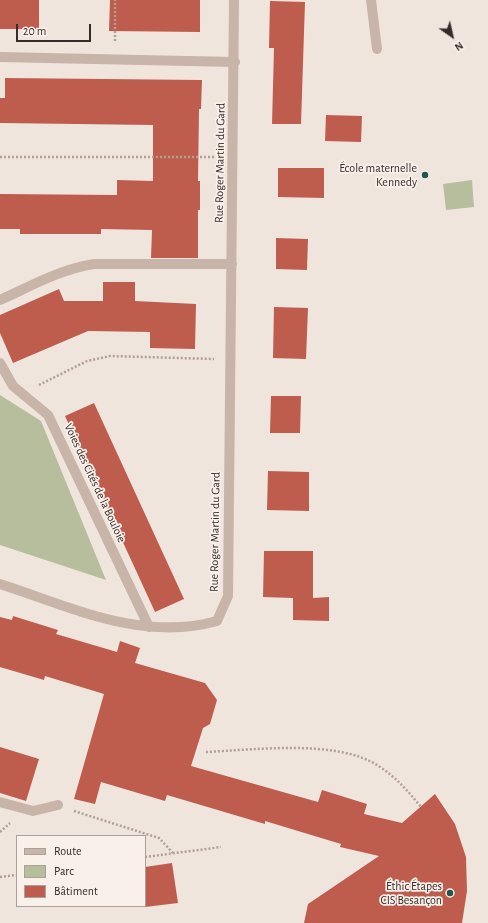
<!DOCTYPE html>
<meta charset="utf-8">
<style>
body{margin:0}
#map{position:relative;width:488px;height:923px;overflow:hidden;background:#f0e5dd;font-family:"Alegreya Sans",sans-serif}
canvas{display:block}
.legend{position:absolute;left:16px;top:835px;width:130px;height:72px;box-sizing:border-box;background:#f8f0e9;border:1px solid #aaa19c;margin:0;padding:5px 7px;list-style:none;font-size:12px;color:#352b29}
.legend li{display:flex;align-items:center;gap:8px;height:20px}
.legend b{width:20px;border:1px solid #aaa19c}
.north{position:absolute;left:432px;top:16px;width:40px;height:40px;-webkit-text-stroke:3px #f8f0e9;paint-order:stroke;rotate:146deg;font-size:11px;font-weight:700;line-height:16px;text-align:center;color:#352b29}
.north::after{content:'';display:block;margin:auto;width:14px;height:18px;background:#352b29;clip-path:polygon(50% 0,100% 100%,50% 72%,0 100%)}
.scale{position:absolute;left:16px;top:24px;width:75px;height:18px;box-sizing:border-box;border:2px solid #352b29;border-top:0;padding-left:5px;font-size:12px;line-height:14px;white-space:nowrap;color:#352b29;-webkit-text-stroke:3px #f8f0e9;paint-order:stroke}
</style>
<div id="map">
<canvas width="488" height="923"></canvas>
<ul class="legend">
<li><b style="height:5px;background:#c8b4a9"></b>Route</li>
<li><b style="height:11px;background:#b7be9e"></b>Parc</li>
<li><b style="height:11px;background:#be5c4e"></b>Bâtiment</li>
</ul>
<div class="north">N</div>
<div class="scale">20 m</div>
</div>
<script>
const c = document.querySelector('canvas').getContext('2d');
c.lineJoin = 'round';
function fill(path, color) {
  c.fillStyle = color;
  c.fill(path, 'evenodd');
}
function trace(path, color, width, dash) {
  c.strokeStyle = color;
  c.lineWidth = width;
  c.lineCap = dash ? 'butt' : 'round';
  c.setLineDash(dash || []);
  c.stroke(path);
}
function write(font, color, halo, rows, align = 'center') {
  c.font = font + ' "Alegreya Sans",sans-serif';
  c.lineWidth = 3.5;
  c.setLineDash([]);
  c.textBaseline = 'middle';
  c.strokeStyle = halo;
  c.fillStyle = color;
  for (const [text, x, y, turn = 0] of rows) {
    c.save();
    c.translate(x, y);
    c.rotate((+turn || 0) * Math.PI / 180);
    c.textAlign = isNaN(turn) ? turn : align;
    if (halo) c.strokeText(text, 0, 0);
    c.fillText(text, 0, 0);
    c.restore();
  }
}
fill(new Path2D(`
 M472,180L474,207L446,210L443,184Z
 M0,395L41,421L106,580L0,545Z`), '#b7be9e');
fill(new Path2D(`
 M0,0H39V29H0Z
 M110,0H200V32L109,31Z
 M270,1L305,2L301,124H272L274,48H269Z
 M5,78L202,80L201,109H199L198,181H200V210H198V258H151L152,230L101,229V234H20V229H0V194L117,195V180L153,181V125L0,123V98H5Z
 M326,115L362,116L361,142L325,141Z
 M278,168H324V198L278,197Z
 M276,238L308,239L307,270L276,269Z
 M103,282H135V301L196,304L195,349L150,348V332L88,331L13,363L0,333V315L59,289L64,301H103Z
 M274,307L308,308L306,359L273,358Z
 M271,396H301L300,433H270Z
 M94,403L184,599L155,612L65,416Z
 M268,471L309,472V511L267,510Z
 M264,551H313V598L329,597V621L293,620V598L263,597Z
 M13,616L58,630L56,634L117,652L120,641L140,648L135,663L205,683L217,700L210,724L203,728L191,766L318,802L322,790L367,804L364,814L402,823L435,794L455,824L466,857L467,891L462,923H304L308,904L379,856L340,847L341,844L265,821V824L167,795L165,801L101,782L95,804L74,799L104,694L45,676L44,680L0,667V617L12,620Z
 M0,747L39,759L26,801L0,793Z
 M172,863L178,903L145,907V867Z`), '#be5c4e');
trace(new Path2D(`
 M115,41V0
 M0,157H215
 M39,385L87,361L110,356L214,359
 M206,752C253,750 336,739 377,765C395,776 408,791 421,807
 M74,811L159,838L173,853
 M0,832L10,823
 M145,857L221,847
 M0,877L17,875`), '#b39e94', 2.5, [2, 2]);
trace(new Path2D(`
 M371,0L377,49
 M0,802L33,811L58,805`), '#c8b4a9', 10);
trace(new Path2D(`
 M0,57L235,62
 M0,300C31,286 61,269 94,264H232
 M0,363L13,386L48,415L149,627
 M0,584C71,607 142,642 217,621L228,596L234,0`), '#c8b4a9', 10);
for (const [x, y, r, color] of [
 [425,175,4,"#215452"],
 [450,893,4,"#215452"]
]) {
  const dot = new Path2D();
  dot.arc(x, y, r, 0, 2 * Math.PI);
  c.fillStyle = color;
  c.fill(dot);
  trace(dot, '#f8f0e9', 1.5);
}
write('12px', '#352b29', '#f8f0e9', [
 ["Rue Roger Martin du Gard",220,163,-89],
 ["Voies des Cités de la Bouloie",95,483,65],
 ["Rue Roger Martin du Gard",215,532,-89]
]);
write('12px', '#352b29', '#f8f0e9', [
 ["École maternelle",417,168],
 ["Kennedy",417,182],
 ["Éthic Étapes",442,886],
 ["CIS Besançon",442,900]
], 'right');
</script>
